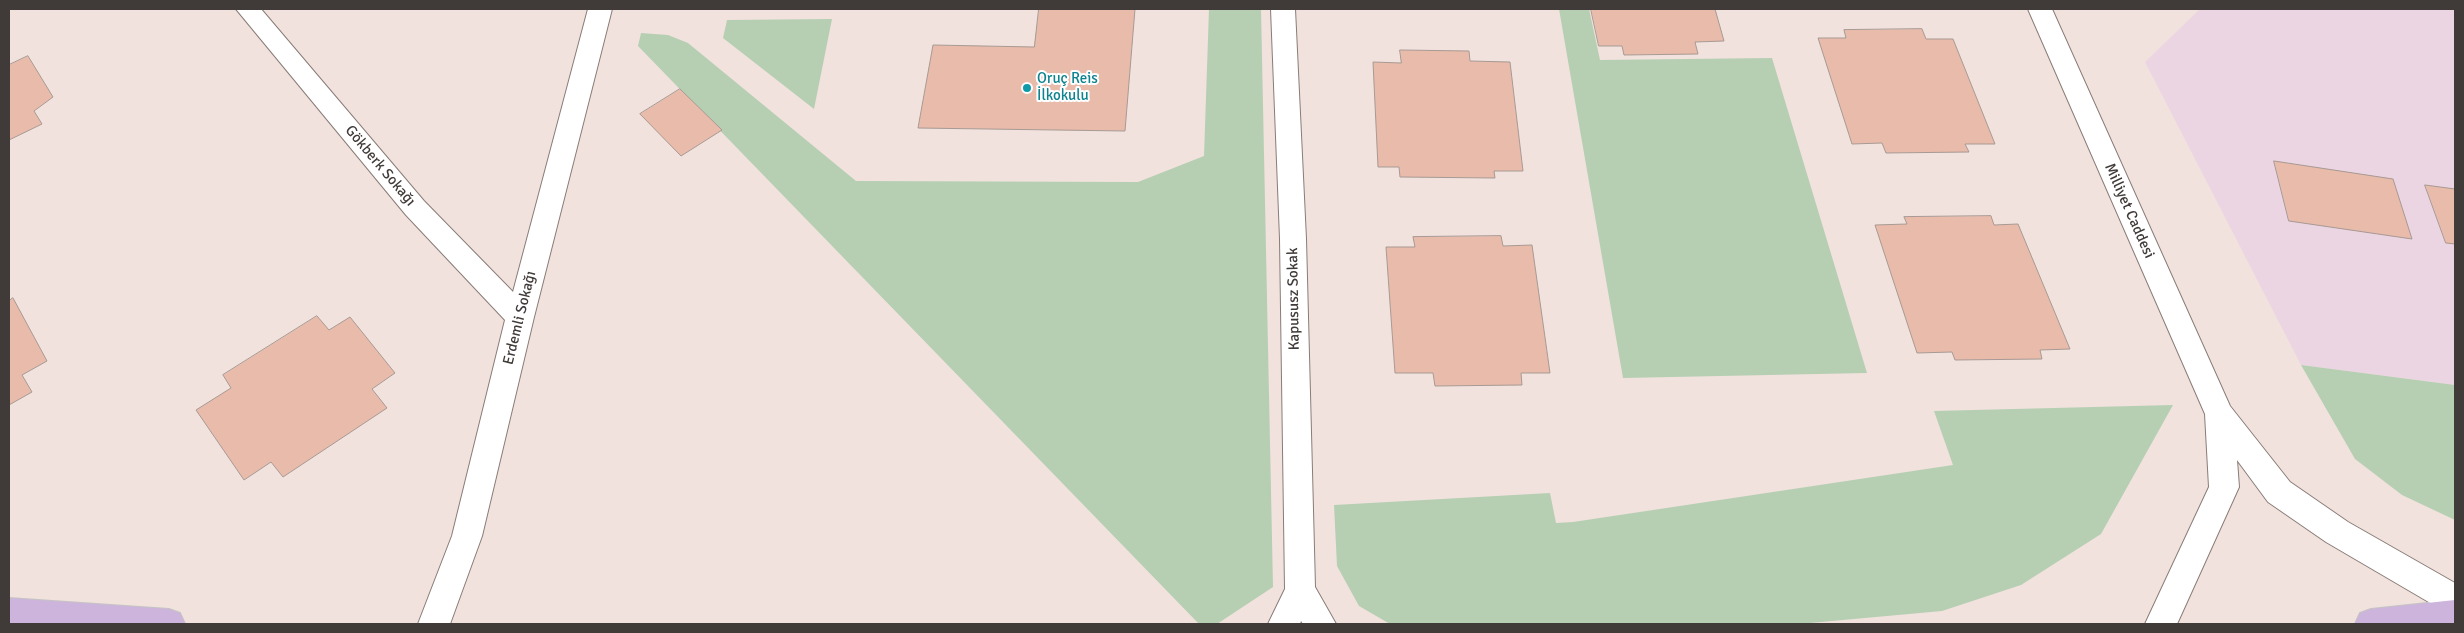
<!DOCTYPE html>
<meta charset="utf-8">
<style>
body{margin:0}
#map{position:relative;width:2464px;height:633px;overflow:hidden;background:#f1e2dd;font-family:Signika,sans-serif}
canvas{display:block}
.frame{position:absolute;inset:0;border:10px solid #403a38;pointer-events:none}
</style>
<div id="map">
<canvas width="2464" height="633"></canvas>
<div class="frame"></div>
</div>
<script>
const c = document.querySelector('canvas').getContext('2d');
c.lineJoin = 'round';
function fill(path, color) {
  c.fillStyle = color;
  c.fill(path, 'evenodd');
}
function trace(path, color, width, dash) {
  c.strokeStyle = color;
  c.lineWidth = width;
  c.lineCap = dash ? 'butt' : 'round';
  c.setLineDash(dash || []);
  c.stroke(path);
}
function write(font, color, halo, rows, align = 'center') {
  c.font = font + ' Signika,sans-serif';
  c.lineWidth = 4;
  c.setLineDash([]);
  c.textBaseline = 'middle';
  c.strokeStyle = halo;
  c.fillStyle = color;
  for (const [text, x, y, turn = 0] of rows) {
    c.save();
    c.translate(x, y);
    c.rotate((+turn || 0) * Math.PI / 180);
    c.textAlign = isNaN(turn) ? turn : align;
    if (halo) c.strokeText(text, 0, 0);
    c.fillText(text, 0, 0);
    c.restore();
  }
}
fill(new Path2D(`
 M2200,9H2455V385L2301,365L2145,62Z`), '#ebd5e2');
fill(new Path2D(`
 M1209,9H1261L1273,587L1217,624H1199L638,46L641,33L668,35L688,43L856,181L1138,182L1204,156Z
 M1559,9H1589L1600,60L1772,58L1867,373L1623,378Z
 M832,19L814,109L723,38L727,20Z
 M2301,365L2455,385V520L2402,495L2355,459Z
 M2173,405L2101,534L2021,585L1942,611L1799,624H1390L1359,606L1337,566L1334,505L1550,493L1556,523L1573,522L1953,465L1934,411Z`), '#b6cfb3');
const building = new Path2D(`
 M1039,9H1135L1125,131L918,128L933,45L1034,47Z
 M1591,9H1715L1724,41L1695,42L1698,54L1624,55L1622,46H1599Z
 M1922,29L1926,39H1953L1995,144H1965L1969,152L1886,153L1882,143L1852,144L1818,38H1846L1844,30Z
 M1400,50L1469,51L1470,61L1510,62L1523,171H1494L1495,178L1400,177L1399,167H1378L1373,62L1401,63Z
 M28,56L53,97L34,111L42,124L9,140V65Z
 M680,89L722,130L681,156L640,114Z
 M2274,161L2393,179L2412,239L2289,221Z
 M2425,185L2455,189V244L2446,243Z
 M1991,216L1994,225L2018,224L2070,349L2040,350L2042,359L1955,360L1952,352L1917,353L1875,225L1907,224L1904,217Z
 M1501,236L1503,246L1532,245L1550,373H1521L1522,385L1435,386L1433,373H1395L1386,247H1415L1413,237Z
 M13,298L47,361L22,375L32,392L9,405V301Z
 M317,316L329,330L350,317L395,373L372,389L387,408L283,477L271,462L244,480L196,410L231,388L223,375Z`);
fill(building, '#e9bbaa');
trace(building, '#a79994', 1);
const minor = new Path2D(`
 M236,9H261L424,201L513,292L588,9H612L534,317L482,536L450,624H418L452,536L505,320L406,215Z
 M1271,9H1295L1306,239L1315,587L1336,624H1303L1301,621L1300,624H1268L1285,589L1280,239Z
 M2028,9H2052L2230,406L2290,482L2348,522L2455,583V615L2444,611L2326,542L2268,502L2237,460L2239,487L2177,624H2145L2209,487L2205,414Z`);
const major = new Path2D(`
 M9,598L169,609L180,613L185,624H9Z
 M2455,600V624H2355L2360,613L2371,609Z`);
trace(minor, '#897c77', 2);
trace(major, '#c6c4c3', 2);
fill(minor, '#fff');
fill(major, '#cdb4dc');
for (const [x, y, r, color] of [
 [1027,88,5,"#0f9aa8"]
]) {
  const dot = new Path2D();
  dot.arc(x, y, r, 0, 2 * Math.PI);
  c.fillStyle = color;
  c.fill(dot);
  trace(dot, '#fff', 2);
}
write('15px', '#0d838f', '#fff', [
 ["Oruç Reis",1037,79],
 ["İlkokulu",1037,96]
], 'left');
write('15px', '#403a38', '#fff', [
 ["Gökberk Sokağı",380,166,50],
 ["Milliyet Caddesi",2129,211,66],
 ["Kapususz Sokak",1294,299,-91],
 ["Erdemli Sokağı",520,318,-76]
]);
</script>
